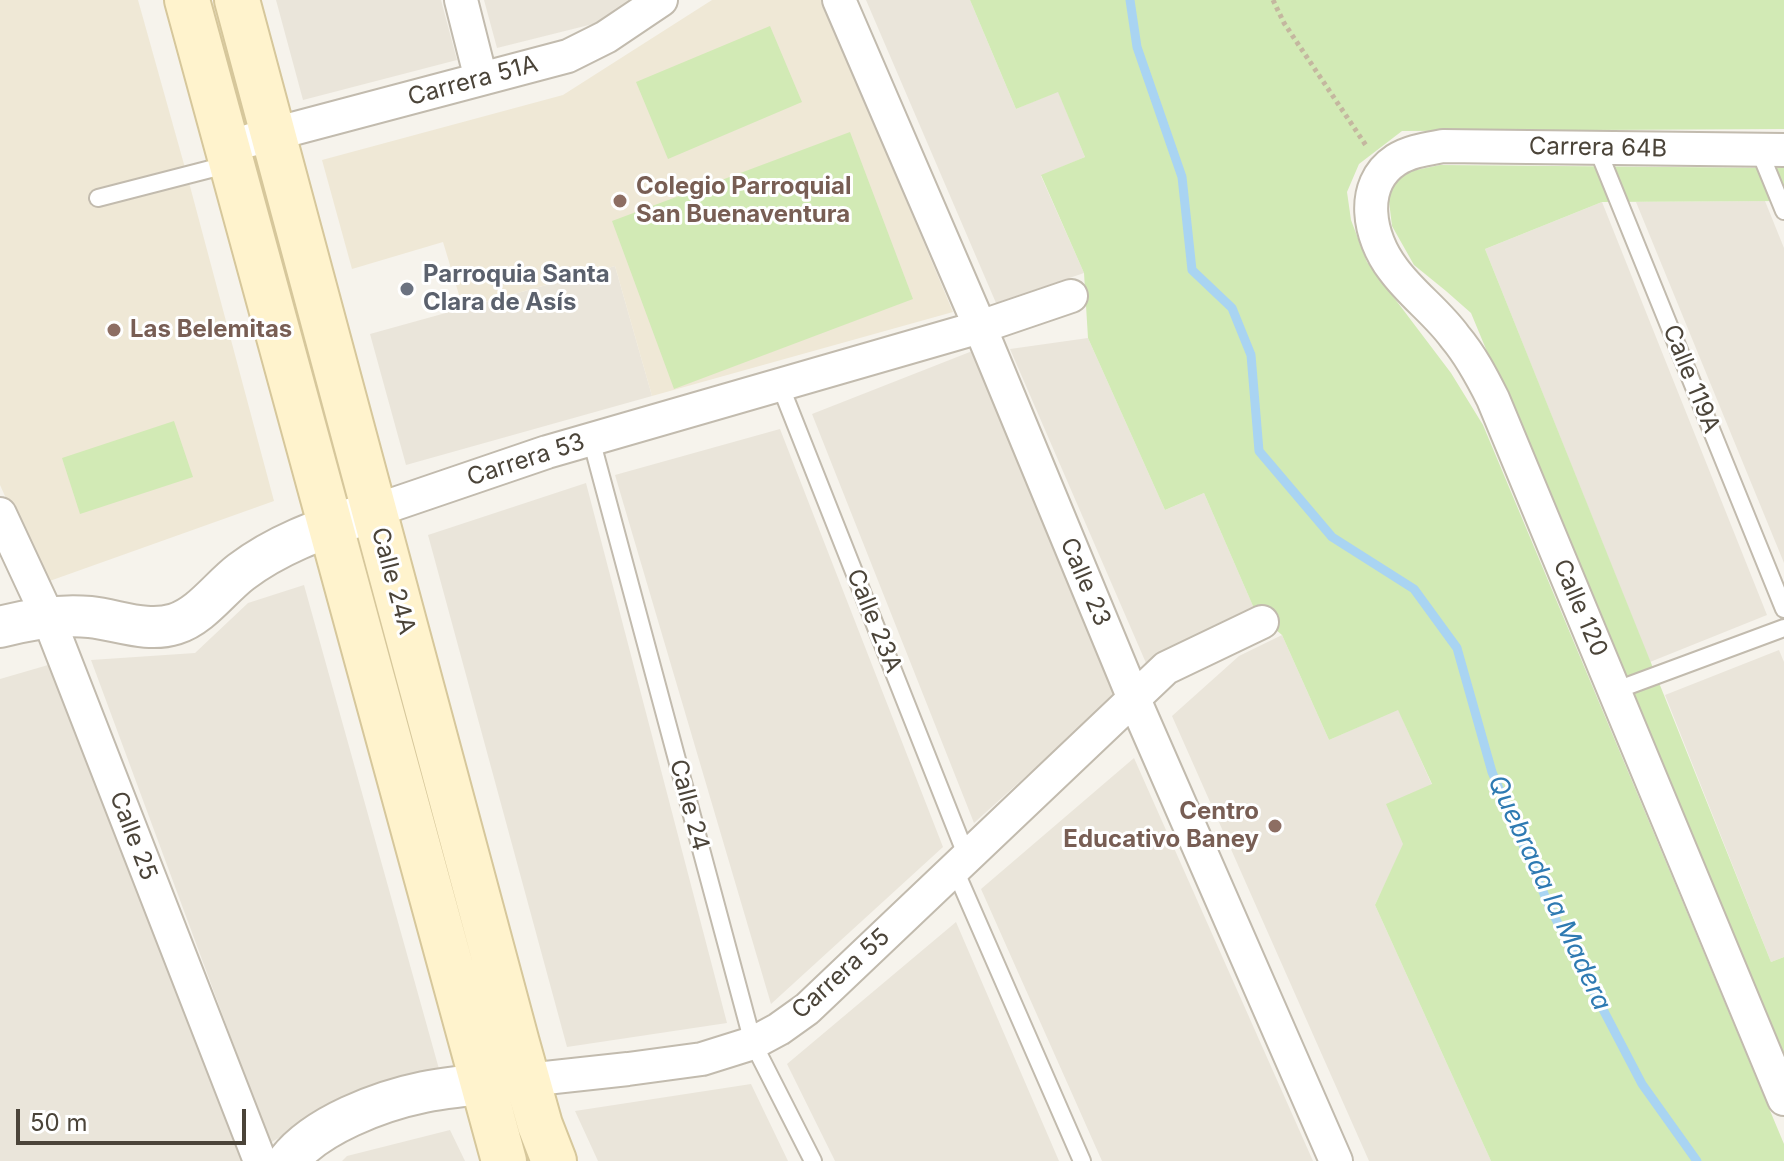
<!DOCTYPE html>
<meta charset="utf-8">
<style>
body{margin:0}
#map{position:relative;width:1784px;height:1161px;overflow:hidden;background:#f6f3ec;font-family:Inter,sans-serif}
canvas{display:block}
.scale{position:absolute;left:16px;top:1109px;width:230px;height:36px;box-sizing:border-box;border:4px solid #4b4439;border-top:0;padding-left:10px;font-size:24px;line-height:28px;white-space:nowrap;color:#4b4439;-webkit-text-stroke:6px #fff;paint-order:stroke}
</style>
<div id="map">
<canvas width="1784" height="1161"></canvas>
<div class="scale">50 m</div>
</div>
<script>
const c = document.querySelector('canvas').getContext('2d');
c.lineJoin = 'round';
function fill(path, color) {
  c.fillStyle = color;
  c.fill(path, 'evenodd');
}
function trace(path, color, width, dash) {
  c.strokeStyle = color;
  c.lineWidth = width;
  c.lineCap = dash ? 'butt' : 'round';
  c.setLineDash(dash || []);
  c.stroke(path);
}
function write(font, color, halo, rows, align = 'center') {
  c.font = font + ' Inter,sans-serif';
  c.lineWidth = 6;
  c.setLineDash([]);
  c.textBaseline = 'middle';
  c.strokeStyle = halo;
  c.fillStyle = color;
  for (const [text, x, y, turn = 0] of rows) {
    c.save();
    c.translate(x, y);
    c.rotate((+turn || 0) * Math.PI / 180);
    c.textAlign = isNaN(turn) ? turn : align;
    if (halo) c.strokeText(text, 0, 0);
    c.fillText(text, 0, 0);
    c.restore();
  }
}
fill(new Path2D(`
 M276,0H441L457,60L303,100Z
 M484,0H633L605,21L497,48Z
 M866,0H970L1016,109L1058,91L1085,157L1041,176L1084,273L996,303Z
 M1765,201L1784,248V563L1636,202Z
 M1602,202L1767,615L1650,662L1485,249Z
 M615,266L652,396L406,465L370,334Z
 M1088,338L1165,510L1204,493L1256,613L1146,663L1010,349Z
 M980,348L1116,695L974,823L812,414Z
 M780,429L943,847L771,1004L615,475Z
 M586,483L727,1023L567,1047L428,535Z
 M304,585L439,1069L352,1096L270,1143L91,660L195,653L248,603Z
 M1282,635L1329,740L1398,709L1432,785L1375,905L1491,1161H1369L1172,716L1239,656Z
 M1779,650L1784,662V957L1771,962L1665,695Z
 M55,663L245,1161H0V679Z
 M1134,758L1313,1161H1102L981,889Z
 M956,922L1059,1161H835L787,1064Z
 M751,1084L788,1161H598L575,1111Z
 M450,1130L465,1161H342L347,1156Z`), '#eae5da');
fill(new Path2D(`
 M0,0H138L187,175L274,501L44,583L0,485Z
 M712,0H822L953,312L652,396L615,266L463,308L443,242L352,269L322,160L563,95Z`), '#efe8d6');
fill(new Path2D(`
 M970,0H1784V129L1402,131L1359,164L1347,192L1351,220L1367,262L1451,373L1483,425L1784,1144V1161H1491L1375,905L1403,844L1386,804L1432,784L1398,710L1329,740L1282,635L1256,613L1204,493L1165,510L1088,338L1084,273L1041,175L1085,157L1058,92L1016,109Z
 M770,26L802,102L668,159L636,82Z
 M850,132L913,299L674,389L612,221Z
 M1440,165L1784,168V201L1602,202L1485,249L1771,962L1784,957V1067L1471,313L1446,291L1414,265L1392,226L1388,193L1402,173Z
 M174,421L193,477L80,514L62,458Z`), '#d2eab5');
trace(new Path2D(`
 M1130,0L1137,47L1182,177L1192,270L1232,308L1251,355L1259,451L1332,537L1414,589L1457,648L1492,772L1550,908L1642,1084L1697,1161`), '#a9d4f2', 9);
const service = new Path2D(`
 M1597,148L1784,609
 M1759,150L1784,211
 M98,198L230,164
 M780,385L967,857
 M591,439L753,1043L813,1161
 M1614,691L1784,628
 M955,870L1082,1161`);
const minor = new Path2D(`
 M461,0L481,79
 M839,0L980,327L1134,699L1336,1161
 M251,140L568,56L606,37L661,0
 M1784,150L1443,146C1427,149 1410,151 1396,160C1358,185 1369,238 1393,269C1411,294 1437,312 1455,337C1471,356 1482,377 1493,399L1784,1099
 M374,511L547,452L980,327L1071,296
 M0,514L48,617L260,1161
 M527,1080L628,1069L702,1059L753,1043L779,1029L807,1009L1166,668L1262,622`);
const tertiary = new Path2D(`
 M0,627C30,619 60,614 90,617C118,620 147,633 175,624C201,616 220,588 241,572C278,544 319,530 362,515
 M288,1161C316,1125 380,1101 424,1092C454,1086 485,1084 516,1081`);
const secondary = new Path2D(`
 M187,0L504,1161
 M237,0L517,1043L540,1125L554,1161`);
trace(service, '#c2bbae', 20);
trace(minor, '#c2bbae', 36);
trace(tertiary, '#c2bbae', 44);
trace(secondary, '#d6c79b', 48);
trace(new Path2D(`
 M1273,0L1284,23L1367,147`), '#c4b79f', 5, [4, 4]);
trace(service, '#fff', 16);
trace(minor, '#fff', 32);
trace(tertiary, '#fff', 40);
trace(secondary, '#fff3cd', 44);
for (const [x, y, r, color] of [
 [620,201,8,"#8d6e63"],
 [407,289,8,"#6b7280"],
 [114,330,8,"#8d6e63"],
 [1275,826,8,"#8d6e63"]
]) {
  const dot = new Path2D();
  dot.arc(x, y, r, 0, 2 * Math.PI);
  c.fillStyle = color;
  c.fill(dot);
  trace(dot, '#fff', 3);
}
write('24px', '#4b4439', '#fff', [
 ["Carrera 51A",473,81,-15],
 ["Carrera 64B",1598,148,1],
 ["Calle 119A",1691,379,68],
 ["Carrera 53",526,460,-18],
 ["Calle 24A",393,581,75],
 ["Calle 23",1085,582,67],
 ["Calle 120",1580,608,67],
 ["Calle 23A",874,621,68],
 ["Calle 24",689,805,75],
 ["Calle 25",133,836,69],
 ["Carrera 55",841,974,-42]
]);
write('bold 24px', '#785e54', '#fff', [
 ["Colegio Parroquial",636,187],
 ["San Buenaventura",636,215],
 ["Las Belemitas",130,330],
 ["Centro",1259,812,"right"],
 ["Educativo Baney",1259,840,"right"]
], 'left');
write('bold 24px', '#5b616d', '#fff', [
 ["Parroquia Santa",423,275],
 ["Clara de Asís",423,303]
], 'left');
write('italic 26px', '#2e7ab2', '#fff', [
 ["Quebrada la Madera",1549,893,65]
]);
</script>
